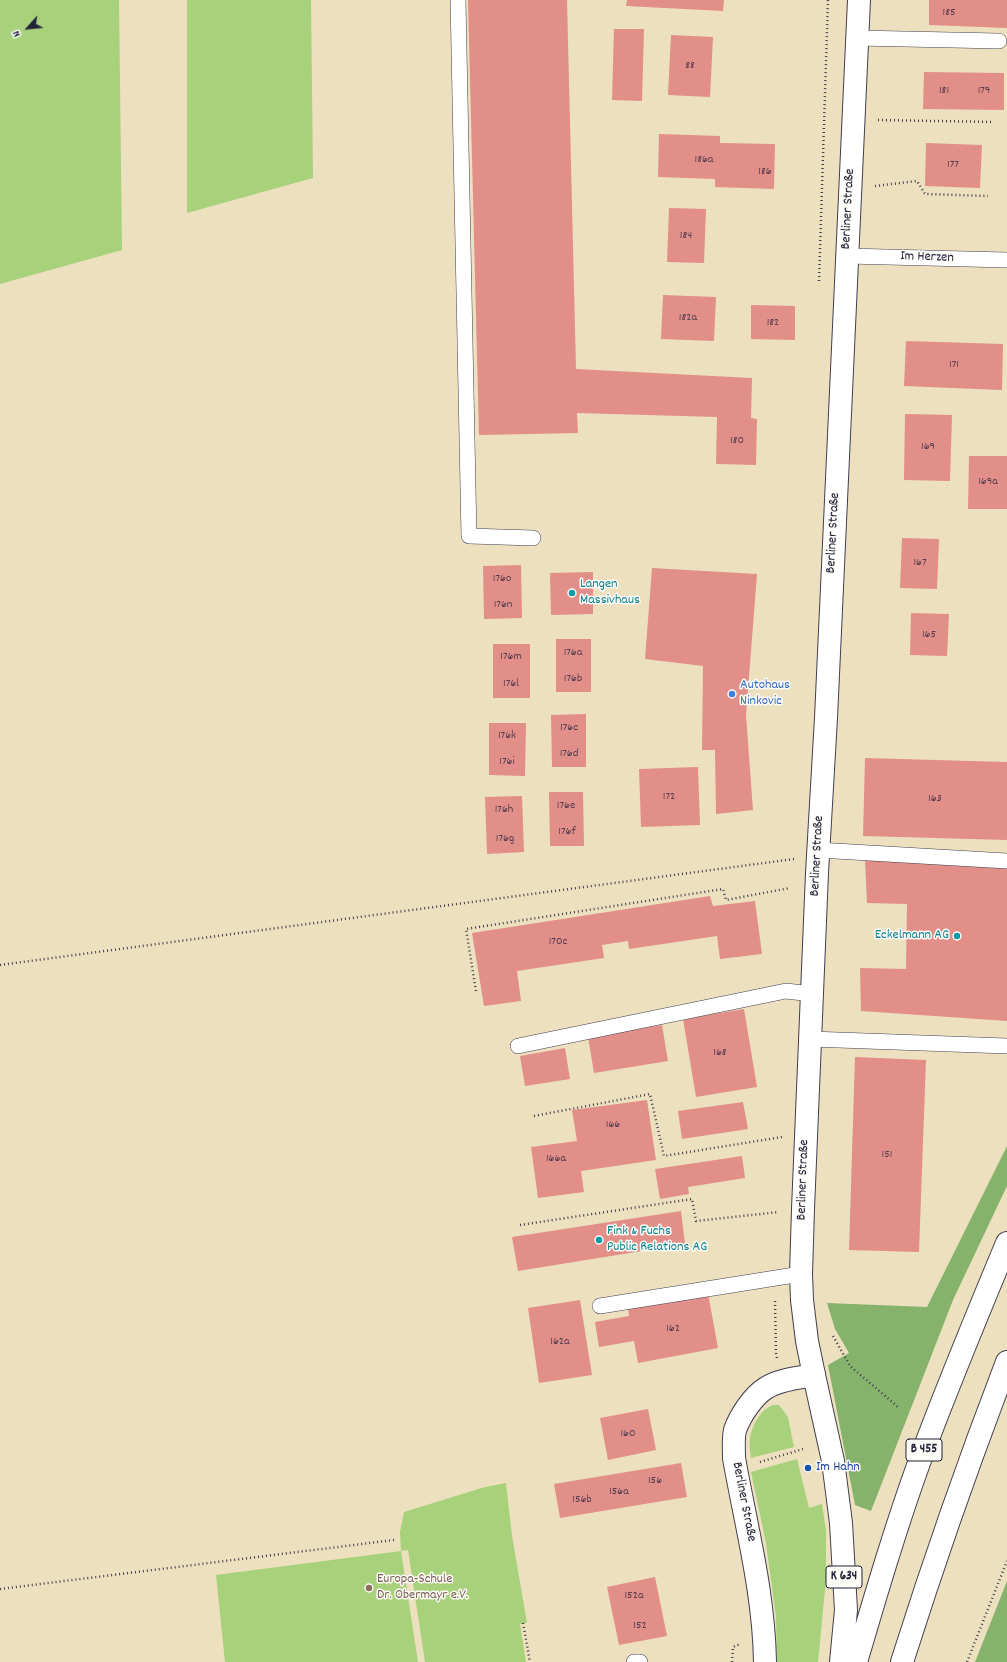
<!DOCTYPE html>
<meta charset="utf-8">
<style>
body{margin:0}
#map{position:relative;width:1007px;height:1662px;overflow:hidden;background:#ede0bf;font-family:Dekko,sans-serif}
canvas{display:block}
.north{position:absolute;left:8px;top:8px;width:40px;height:40px;-webkit-text-stroke:3px #fdfcf7;paint-order:stroke;rotate:243deg;font-size:11px;font-weight:700;line-height:16px;text-align:center;color:#22223b}
.north::after{content:'';display:block;margin:auto;width:14px;height:18px;background:#22223b;clip-path:polygon(50% 0,100% 100%,50% 72%,0 100%)}
</style>
<div id="map">
<canvas width="1007" height="1662"></canvas>
<div class="north">N</div>
</div>
<script>
const c = document.querySelector('canvas').getContext('2d');
c.lineJoin = 'round';
function fill(path, color) {
  c.fillStyle = color;
  c.fill(path, 'evenodd');
}
function trace(path, color, width, dash) {
  c.strokeStyle = color;
  c.lineWidth = width;
  c.lineCap = dash ? 'butt' : 'round';
  c.setLineDash(dash || []);
  c.stroke(path);
}
function write(font, color, halo, rows, align = 'center') {
  c.font = font + ' Dekko,sans-serif';
  c.lineWidth = 3;
  c.setLineDash([]);
  c.textBaseline = 'middle';
  c.strokeStyle = halo;
  c.fillStyle = color;
  for (const [text, x, y, turn = 0] of rows) {
    c.save();
    c.translate(x, y);
    c.rotate((+turn || 0) * Math.PI / 180);
    c.textAlign = isNaN(turn) ? turn : align;
    if (halo) c.strokeText(text, 0, 0);
    c.fillText(text, 0, 0);
    c.restore();
  }
}
fill(new Path2D(`
 M0,0H119L122,250L0,284Z
 M187,0H311L313,178L187,213Z
 M773,1405H779L788,1417L794,1447L751,1458C750,1452 749,1444 750,1438C752,1425 761,1409 773,1405Z
 M797,1459L809,1508L822,1504L826,1531V1580L818,1662H777L776,1617L766,1543L751,1472Z
 M506,1483L512,1536L527,1623L520,1624L526,1662H425L408,1550L401,1551L418,1662H225L216,1575L401,1551L400,1532L404,1512L485,1487Z`), '#a8d17b');
fill(new Path2D(`
 M1007,1146V1186L953,1300L871,1511L855,1505L828,1365L849,1353L835,1329L827,1303L927,1307Z
 M1007,1581V1662H975Z`), '#86b36b');
fill(new Path2D(`
 M468,0H567L576,369L752,378L751,418L757,419L756,465L716,464L717,417L577,413L578,433L479,435Z
 M627,0H724L723,11L626,6Z
 M929,0H1007V28L929,25Z
 M614,29H644L642,101L612,100Z
 M671,35L713,37L710,97L668,95Z
 M924,72L1004,73V110L923,109Z
 M659,134L720,136V143L775,144L774,189L715,187V179L658,177Z
 M926,143L982,145L980,188L925,186Z
 M669,208L706,209L704,263L667,262Z
 M663,295L716,297L714,341L661,339Z
 M751,305L795,306V340L751,339Z
 M906,341L1003,344L1002,390L904,386Z
 M905,414L952,415L950,481L904,480Z
 M969,456H1007V509H968Z
 M902,538L939,539L937,589L900,588Z
 M521,565L522,618L484,619L483,566Z
 M652,568L757,574L746,715L753,810L716,814L715,750H702L703,666L645,659Z
 M593,572V614L551,615L550,573Z
 M911,613L949,614L947,656L910,655Z
 M556,639H591V692H556Z
 M493,644H530V698H493Z
 M586,714V767H552L551,715Z
 M489,723H526L525,776L489,775Z
 M865,758L1007,762V840L863,836Z
 M698,767L700,825L641,827L639,769Z
 M549,792H583L584,846H550Z
 M522,796L524,852L487,854L485,797Z
 M865,860L1007,867V1021L861,1011L860,968L906,969L907,904L867,903Z
 M710,896L713,906L755,901L762,954L720,959L717,936L629,949L628,941L602,945L604,958L517,971L521,1001L484,1006L472,933Z
 M744,1009L757,1087L696,1097L683,1019Z
 M662,1025L668,1061L594,1073L588,1037Z
 M565,1048L570,1079L525,1086L520,1056Z
 M855,1057L926,1060L919,1252L849,1250Z
 M647,1100L656,1160L581,1171L584,1192L538,1198L531,1147L577,1141L572,1110Z
 M743,1102L748,1129L682,1139L678,1111Z
 M742,1156L745,1178L688,1187L689,1194L660,1199L655,1169Z
 M681,1211L685,1244L518,1271L512,1237Z
 M708,1293L718,1348L638,1363L634,1341L599,1347L595,1322L629,1316L628,1308Z
 M580,1300L592,1375L539,1383L528,1308Z
 M648,1409L656,1450L608,1460L600,1418Z
 M681,1463L687,1497L560,1518L554,1484Z
 M655,1577L667,1636L619,1645L607,1587Z`), '#e28e89');
const lane = new Path2D(`
 M458,0L469,536L533,538
 M857,38L999,41
 M847,256L1007,260
 M818,850L1007,861
 M810,1039L1007,1046
 M518,1046L786,991L812,994
 M600,1306L801,1274
 M634,1662H640`);
const street = new Path2D(`
 M765,1662C764,1593 746,1526 734,1458C734,1449 733,1439 735,1430C740,1416 753,1396 766,1388C780,1379 799,1378 814,1375`);
const secondary = new Path2D(`
 M814,1375L807,1341L802,1300L801,1274L803,1209L817,873L826,718L859,0`);
const highway = new Path2D(`
 M814,1375L833,1461L841,1523L846,1610L841,1662
 M856,1662C876,1594 896,1526 920,1460C947,1387 977,1315 1007,1243
 M902,1662C934,1561 969,1461 1007,1362`);
trace(lane, '#403e4f', 16);
trace(street, '#403e4f', 24);
trace(secondary, '#403e4f', 24);
trace(highway, '#403e4f', 24);
trace(new Path2D(`
 M878,120L994,122
 M875,186L917,181L925,194L988,196
 M819,281L828,0
 M0,965L794,859
 M476,991L466,929L723,889L726,900L790,888
 M534,1116L650,1094L664,1156L782,1137
 M520,1225L692,1199L696,1221L779,1212
 M775,1301L776,1353L777,1358
 M833,1336L850,1366L898,1407
 M760,1462L803,1449
 M0,1589L394,1540
 M523,1623L530,1662
 M732,1662L733,1647L740,1644
 M967,1662L1007,1561`), '#403e4f', 2.5, [1, 3]);
trace(lane, '#fff', 15);
trace(street, '#fff', 22);
trace(secondary, '#fff', 22);
trace(highway, '#fff', 22);
for (const [x, y, r, color] of [
 [572,593,4,"#0f9aa8"],
 [732,694,4,"#3f7fe0"],
 [957,936,4,"#0f9aa8"],
 [599,1240,4,"#0f9aa8"],
 [808,1468,4,"#1a4fb4"],
 [369,1588,4,"#8d6e63"]
]) {
  const dot = new Path2D();
  dot.arc(x, y, r, 0, 2 * Math.PI);
  c.fillStyle = color;
  c.fill(dot);
  trace(dot, '#fdfcf7', 1.5);
}
write('12px', '#523d4e', null, [
 ["185",949,13],
 ["88",690,66],
 ["181",944,91],
 ["179",984,91],
 ["186a",704,160],
 ["177",953,165],
 ["186",765,172],
 ["184",686,236],
 ["182a",688,318],
 ["182",773,323],
 ["171",954,365],
 ["180",737,441],
 ["169",928,447],
 ["169a",988,482],
 ["167",920,563],
 ["176o",502,579],
 ["176n",503,605],
 ["165",929,635],
 ["176a",573,653],
 ["176m",511,657],
 ["176b",573,679],
 ["176l",511,684],
 ["176c",569,728],
 ["176k",507,736],
 ["176d",569,754],
 ["176i",507,762],
 ["172",669,797],
 ["163",935,799],
 ["176e",566,806],
 ["176h",504,810],
 ["176f",567,832],
 ["176g",505,839],
 ["170c",558,942],
 ["168",720,1053],
 ["166",613,1125],
 ["151",887,1155],
 ["166a",556,1159],
 ["162",673,1329],
 ["162a",560,1342],
 ["160",628,1434],
 ["156",655,1481],
 ["156a",619,1492],
 ["156b",582,1500],
 ["152a",634,1596],
 ["152",640,1626]
]);
for (const [x, y, w] of [
 [924,1450,36],
 [844,1577,36]
]) {
  const box = new Path2D();
  box.roundRect(x - w / 2, y - 11, w, 22, 3);
  c.fillStyle = '#fdfcf7';
  c.fill(box);
  trace(box, '#22223b', 1);
}
write('bold 13px', '#22223b', null, [
 ["B 455",924,1450],
 ["K 634",844,1577]
]);
write('14px', '#22223b', '#fdfcf7', [
 ["Berliner Straße",849,209,-87],
 ["Im Herzen",927,258,2],
 ["Berliner Straße",834,533,-87],
 ["Berliner Straße",818,856,-87],
 ["Berliner Straße",804,1180,-88],
 ["Berliner Straße",743,1502,79]
]);
write('14px', '#0d838f', '#fdfcf7', [
 ["Langen",580,585],
 ["Massivhaus",580,601],
 ["Eckelmann AG",949,936,"right"],
 ["Fink & Fuchs",607,1232],
 ["Public Relations AG",607,1248]
], 'left');
write('14px', '#366cbe', '#fdfcf7', [
 ["Autohaus",740,686],
 ["Ninkovic",740,702]
], 'left');
write('14px', '#164399', '#fdfcf7', [
 ["Im Hahn",816,1468]
], 'left');
write('14px', '#785e54', '#fdfcf7', [
 ["Europa-Schule",377,1580],
 ["Dr. Obermayr e.V.",377,1596]
], 'left');
</script>
